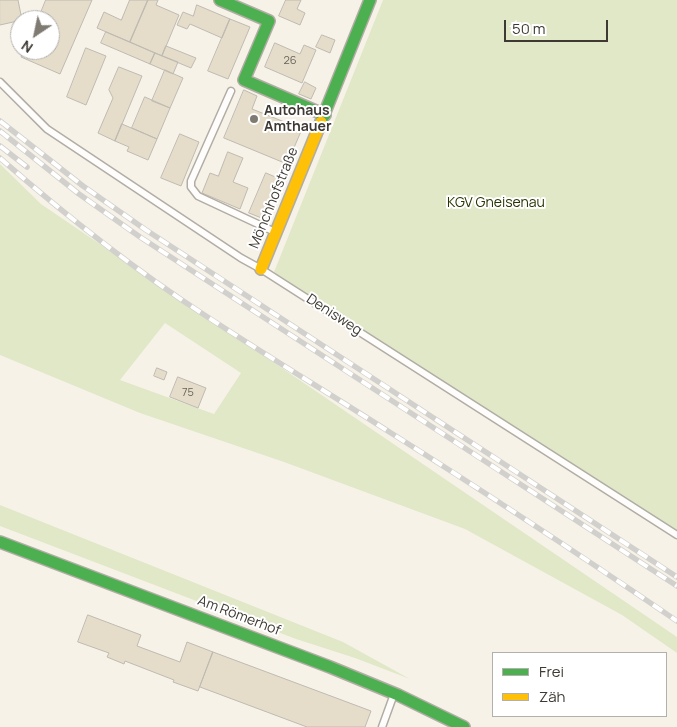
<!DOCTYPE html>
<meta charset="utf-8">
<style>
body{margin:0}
#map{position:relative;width:677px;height:727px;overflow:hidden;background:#f7f2e7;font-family:Manrope,sans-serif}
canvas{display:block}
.legend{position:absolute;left:492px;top:652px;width:175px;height:65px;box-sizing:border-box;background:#fff;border:1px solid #b2b0ad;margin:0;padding:6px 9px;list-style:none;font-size:15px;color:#3e3a33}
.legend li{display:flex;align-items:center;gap:10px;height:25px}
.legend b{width:25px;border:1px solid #b2b0ad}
.north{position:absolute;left:10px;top:10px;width:50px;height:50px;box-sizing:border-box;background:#fff;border:1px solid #b2b0ad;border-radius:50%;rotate:214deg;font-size:14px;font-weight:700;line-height:20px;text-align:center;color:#3e3a33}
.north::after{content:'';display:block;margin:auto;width:18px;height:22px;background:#7f7a72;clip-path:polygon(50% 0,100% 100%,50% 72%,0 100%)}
.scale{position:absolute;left:504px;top:20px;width:104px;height:22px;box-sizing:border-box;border:2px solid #3e3a33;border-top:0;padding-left:6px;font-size:15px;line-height:18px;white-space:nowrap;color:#3e3a33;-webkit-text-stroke:4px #fff;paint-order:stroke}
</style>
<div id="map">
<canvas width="677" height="727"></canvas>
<ul class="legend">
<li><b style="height:6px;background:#4caf50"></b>Frei</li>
<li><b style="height:6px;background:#ffc107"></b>Zäh</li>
</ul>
<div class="north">N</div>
<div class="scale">50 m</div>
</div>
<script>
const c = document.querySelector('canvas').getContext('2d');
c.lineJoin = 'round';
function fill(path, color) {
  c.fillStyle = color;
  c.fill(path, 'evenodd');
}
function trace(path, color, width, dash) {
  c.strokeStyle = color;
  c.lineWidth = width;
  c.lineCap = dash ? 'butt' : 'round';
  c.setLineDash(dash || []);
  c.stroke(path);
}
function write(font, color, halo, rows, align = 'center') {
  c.font = font + ' Manrope,sans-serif';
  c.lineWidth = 4;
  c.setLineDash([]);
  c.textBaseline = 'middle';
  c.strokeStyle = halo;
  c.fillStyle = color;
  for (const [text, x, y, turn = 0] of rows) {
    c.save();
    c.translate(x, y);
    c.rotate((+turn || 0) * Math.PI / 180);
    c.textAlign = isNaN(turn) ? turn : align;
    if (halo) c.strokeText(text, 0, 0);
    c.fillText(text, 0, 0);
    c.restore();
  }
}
fill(new Path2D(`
 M383,0H677V539L274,272Z
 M0,164L41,204L677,637V653L622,615L465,529L284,462L140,413L0,355ZM165,323L241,373L214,414L120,380Z
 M0,505L343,642L410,679L355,658L296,639L0,526Z`), '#e1e8c8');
const building = new Path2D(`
 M0,0H18L22,20L0,25Z
 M46,0H92L60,74L21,57L24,50H50V20H38Z
 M130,0H148L130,42L97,28L104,12L121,20Z
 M148,0H158L156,5L179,15L162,56L130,42Z
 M286,0H301L297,9L305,13L300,25L279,16Z
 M197,5L230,19L222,38L190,24L187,29L177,25L183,12L193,16Z
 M230,19L250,27L228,79L208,71Z
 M106,32L155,53L150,64L101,43Z
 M322,35L335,40L330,53L316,47Z
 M275,43L300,54L304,45L316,50L302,83L265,67Z
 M166,46L196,58L191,68L162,56Z
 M86,48L106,56L86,105L67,97Z
 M155,53L178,62L173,74L150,64Z
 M119,67L142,76L115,141L98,133L113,98L109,90Z
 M165,70L183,78L170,108L152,101Z
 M305,82L316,88L311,99L299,94Z
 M244,90L257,96L252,109L302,129L287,164L224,138Z
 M145,97L170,108L157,139L132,128Z
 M122,124L157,139L148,160L127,151L129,147L115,141Z
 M180,134L199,142L181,186L161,178Z
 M228,152L243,158L233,182L248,188L240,209L202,193L210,173L218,176Z
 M266,173L280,179L264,219L249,213Z
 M157,368L167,372L164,380L154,376Z
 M178,377L206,388L198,408L170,397Z
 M88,615L141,635L137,646L180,662L187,642L213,652L198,691L173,682L174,680L125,661L124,664L107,657L109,653L78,642Z
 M213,652L371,711L365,727H307L200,687Z`);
fill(building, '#e5ddca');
trace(building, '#bebab2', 1);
const lane = new Path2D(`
 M0,82L47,129L241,258L261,269L677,535
 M231,91L191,181V187L198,196L275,232
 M382,727L394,694`);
const fast = new Path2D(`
 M220,0L269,21L244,80L325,115
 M321,122L370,0
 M0,542L330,667L398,695L464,727`);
const slow = new Path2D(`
 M261,269L321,122`);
trace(lane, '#b1ada5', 9);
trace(fast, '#b1ada5', 14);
trace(slow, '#b1ada5', 14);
trace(lane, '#fefdfb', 6);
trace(fast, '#4caf50', 11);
trace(slow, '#ffc107', 11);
const rail = new Path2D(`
 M0,121L83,186L146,230L677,577
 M0,131L79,194L140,237L677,586
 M0,146L27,167
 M0,158C65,215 134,269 206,316C267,356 330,394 391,433C488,494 583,557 677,621`);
trace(rail, '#d2d0cd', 5.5);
trace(rail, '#fff', 4, [11]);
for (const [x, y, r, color] of [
 [254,119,5,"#7f7a72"]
]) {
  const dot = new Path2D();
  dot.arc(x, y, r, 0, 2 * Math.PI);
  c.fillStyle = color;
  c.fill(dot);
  trace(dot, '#fff', 2);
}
write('11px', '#686359', null, [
 ["26",290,61],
 ["75",188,393]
]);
write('bold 14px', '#3e3a33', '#fff', [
 ["Autohaus",264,111],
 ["Amthauer",264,127]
], 'left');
write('14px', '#3e3a33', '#fff', [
 ["Mönchhofstraße",274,198,-68],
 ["Denisweg",334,315,33],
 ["Am Römerhof",239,616,21]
]);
write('14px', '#283500', '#fff', [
 ["KGV Gneisenau",496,203]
]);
</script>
